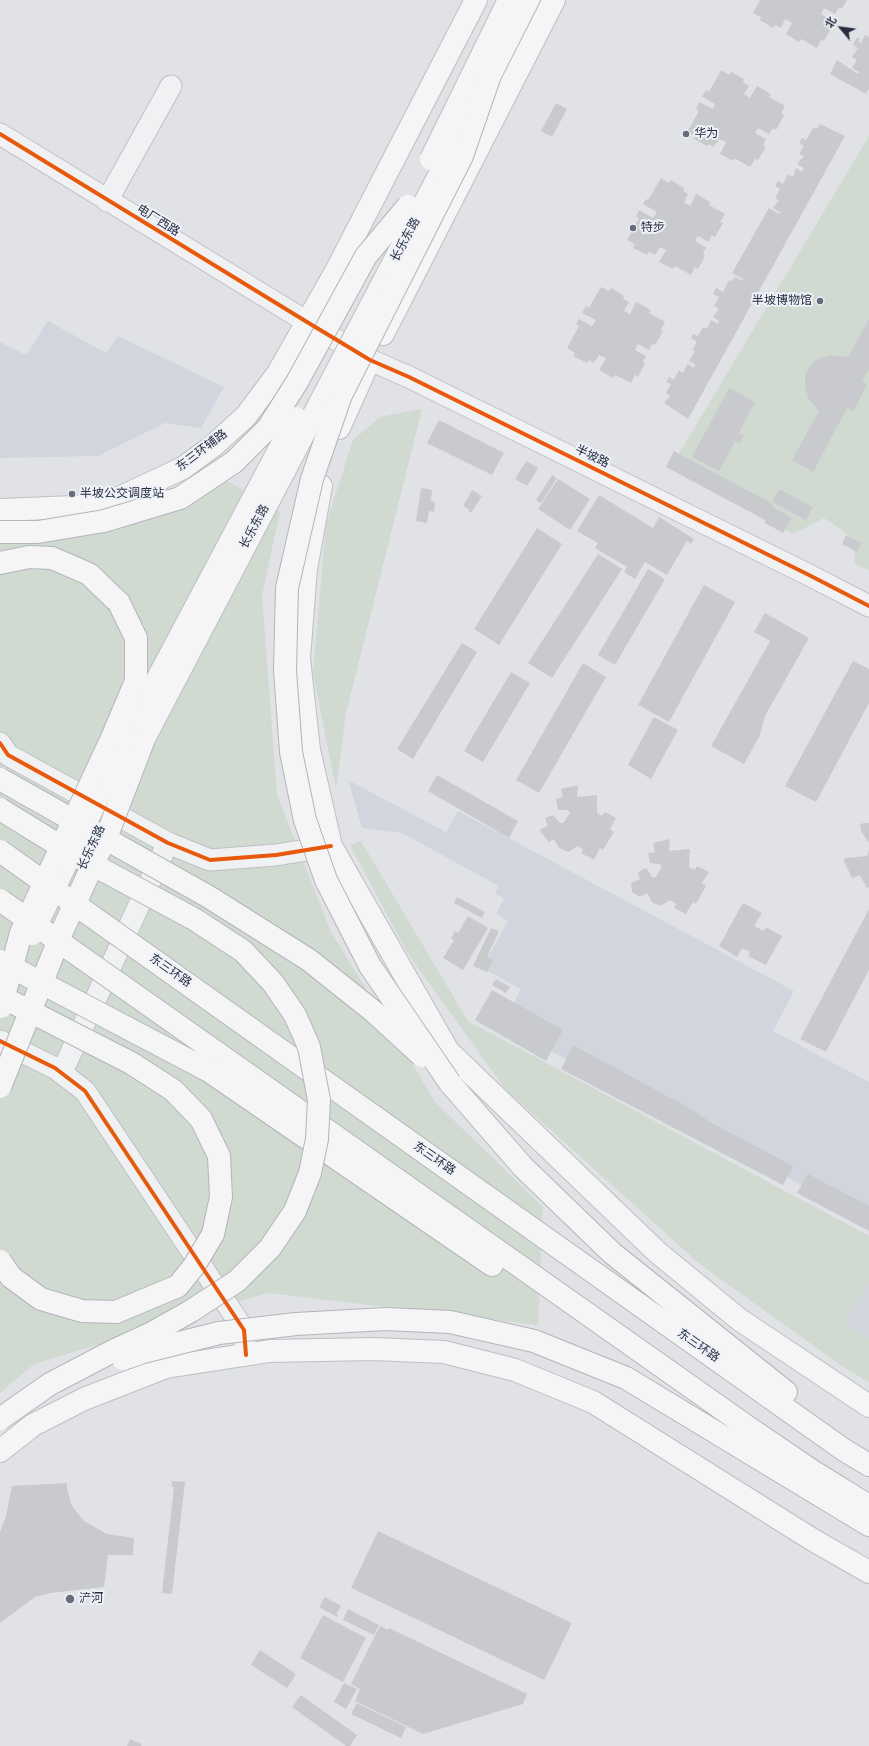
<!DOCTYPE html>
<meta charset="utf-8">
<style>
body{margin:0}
#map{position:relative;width:869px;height:1746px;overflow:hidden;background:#e1e2e6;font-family:"Titillium Web","Noto Sans SC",sans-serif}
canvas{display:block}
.north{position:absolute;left:821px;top:8px;width:40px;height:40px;-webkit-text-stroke:3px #eef1f7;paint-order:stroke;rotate:299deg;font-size:11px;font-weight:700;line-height:16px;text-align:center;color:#262d41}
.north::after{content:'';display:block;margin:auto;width:14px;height:18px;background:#262d41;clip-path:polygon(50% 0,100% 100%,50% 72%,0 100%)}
</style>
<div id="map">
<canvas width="869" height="1746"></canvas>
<div class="north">北</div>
</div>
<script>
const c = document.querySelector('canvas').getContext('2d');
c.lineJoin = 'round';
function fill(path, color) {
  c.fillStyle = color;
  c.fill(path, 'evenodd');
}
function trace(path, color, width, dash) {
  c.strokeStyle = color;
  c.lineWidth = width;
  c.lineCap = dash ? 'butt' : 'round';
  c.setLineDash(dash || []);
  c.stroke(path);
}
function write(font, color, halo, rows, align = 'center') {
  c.font = font + ' "Titillium Web","Noto Sans SC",sans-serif';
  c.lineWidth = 4;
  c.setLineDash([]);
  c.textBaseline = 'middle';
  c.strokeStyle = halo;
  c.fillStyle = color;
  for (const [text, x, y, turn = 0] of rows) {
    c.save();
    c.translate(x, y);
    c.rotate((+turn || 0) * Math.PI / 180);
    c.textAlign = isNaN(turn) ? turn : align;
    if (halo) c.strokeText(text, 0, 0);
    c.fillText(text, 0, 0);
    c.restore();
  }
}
fill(new Path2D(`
 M48,321L106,353L118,336L224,387L201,428L165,423L98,456L0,458V342L26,355Z
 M348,780L446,832L458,811L794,991L773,1031L869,1082V1221L502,1025L521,989L482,968L508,921L496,914L504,898L495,893L499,886L402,833L362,828Z
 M869,1280V1338L845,1324Z`), '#d2d5dd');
fill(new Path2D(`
 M869,136V570L855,564L853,538L824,518L793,534L671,467Z
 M422,409L346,713L336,789L313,673L326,524L353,440L380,417Z
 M226,480L280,512L262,595L277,795L331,932L436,1103L543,1207L538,1325L268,1293L34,1364L0,1393V537L115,531Z
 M361,841L468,1021L869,1236V1280L845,1324L869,1338V1382L849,1371L701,1265L506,1090L408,954L350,845Z`), '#d0dad1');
fill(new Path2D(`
 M760,0H847L842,9L839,7L835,14L824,8L821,14L832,20L829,26L832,27L824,41L821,40L817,48L801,39L799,42L786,34L792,23L785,19L781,28L775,25L773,28L760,20L761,17L753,13Z
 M865,35L869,37V89L866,94L830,74L837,60L858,74L859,72L852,68L857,60L852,57L858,48L853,45L857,37L860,39L858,42L861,43Z
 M721,70L729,75L731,72L744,79L743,82L749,86L744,94L750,98L757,86L771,94L769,97L785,106L781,113L784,115L776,130L773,128L769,134L758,128L755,133L766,139L763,145L766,147L758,160L755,159L750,167L734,158L733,161L720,154L726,142L719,139L714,147L708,144L707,146L694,139L695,136L687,132L699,111L696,109L699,102L713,109L715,104L702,97L706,90L709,92Z
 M556,103L567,109L552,137L541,131Z
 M820,124L845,136L688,419L664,403L670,396L666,393L671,384L666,382L669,377L674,380L679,370L683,373L687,364L694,368L695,364L689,361L695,351L692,350L697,342L691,338L693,334L698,336L703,327L707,329L711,320L718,324L719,321L713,317L719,309L714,306L719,297L713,294L716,288L723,292L729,280L732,281L735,277L742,281L743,279L732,273L769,208L779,214L780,212L773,208L779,200L775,198L780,189L775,186L778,181L783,184L788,174L793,177L796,168L802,172L804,168L797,164L804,156L799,154L804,146L799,143L802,138L806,140L814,127L817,129Z
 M661,178L669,183L671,180L684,188L683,191L688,194L684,202L690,206L696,194L710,202L709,205L725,214L720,222L723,223L715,237L712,235L709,242L698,236L695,241L706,247L703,254L705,256L698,269L695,267L691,275L675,266L673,269L659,262L666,250L660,247L655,255L649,252L647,255L633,248L635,244L627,240L639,218L636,217L639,210L653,218L657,212L643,204L646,199L648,200Z
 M601,287L609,291L611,288L624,296L623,299L629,302L624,311L630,314L636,302L651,310L649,313L665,322L661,330L663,331L655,345L652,344L649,350L638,344L635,350L646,356L643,362L645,363L638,377L635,375L631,383L615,375L613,378L599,370L606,358L599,355L594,363L589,360L587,363L573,356L575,353L567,348L579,326L576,324L579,319L592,326L596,320L582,313L586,306L589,308Z
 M869,319V369L862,381L867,384L853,412L847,408L813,472L792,460L819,411L808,398L805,386V375L813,362L821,358L830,355L848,357Z
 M729,388L755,402L739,433L744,435L739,444L735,441L719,471L692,457Z
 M439,420L504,453L492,475L427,443Z
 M674,451L773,504L772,507L792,518L783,533L765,523V520L666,467Z
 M526,461L538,468L527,486L515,479Z
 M552,475L557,478L541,503L536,500Z
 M558,479L590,499L570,530L538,509Z
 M421,488L432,490L431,501L435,502L434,512L429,511L427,523L416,521Z
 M779,489L813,507L806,520L772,502Z
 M472,490L482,496L471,513L468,511L469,509L463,506Z
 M599,495L653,528L659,517L694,539L691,544L687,541L667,575L645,562L635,579L624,572L627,567L595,548L598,543L577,531Z
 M537,528L562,544L499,645L474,629Z
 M846,535L862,543L857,552L842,544Z
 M598,554L622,569L552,678L528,663Z
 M648,569L665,579L615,665L598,655Z
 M704,585L735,602L669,722L638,705Z
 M765,613L809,638L765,716L760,735L744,764L711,746L770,641L754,632Z
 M462,643L477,652L413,759L397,749Z
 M853,661L869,669V703L816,802L785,786Z
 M583,663L606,677L539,793L516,780Z
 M511,672L530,683L483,762L464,751Z
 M654,717L678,730L651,779L628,765Z
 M437,775L518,821L509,838L428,791Z
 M578,785L577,797L597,795V813L602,816L604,812L607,813L616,818L610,829L614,832L603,850L600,848L594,860L581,853L583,850L578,846L568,852L559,848L554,839L549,842L540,831L541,829L548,826L545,818L553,815L560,823H563L570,813L568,810H558L556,799L563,797L561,789Z
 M863,823H869V843L861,831L860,825Z
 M670,839L669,851L690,849L689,867L695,870L697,866L709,872L702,883L706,886L696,904L693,902L686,914L674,908L676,904L670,900L660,906L652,902L647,893L640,897L632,892L631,883L640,879L638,872L646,868L652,877H656L662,866L660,864L650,863L648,853L655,852L653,843Z
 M869,851V887L867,888L860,875L852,878L844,861L845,858L867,856Z
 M457,897L485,912L482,918L454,903Z
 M743,903L762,913L754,926L764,931L766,927L782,936L766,965L748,956L750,952L742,948L737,957L719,946Z
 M869,909V970L826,1052L800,1039Z
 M468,916L488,928L463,970L443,958L454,940L451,939L455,931L458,933Z
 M491,928L499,931L487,957L493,960L487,972L473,966Z
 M496,979L510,987L506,993L492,985Z
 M492,990L563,1030L546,1061L475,1020Z
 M573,1045L691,1109L710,1122L793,1166L783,1185L561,1069Z
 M808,1174L869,1206V1231L797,1193Z
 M172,1481L185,1482L172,1594L162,1593L174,1487H172Z
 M67,1483V1489L72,1506L84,1521L107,1534L134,1538L133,1555H108L104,1587L50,1593L35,1597L0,1623V1532L6,1516L12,1486Z
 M378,1531L572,1623L544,1680L351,1588Z
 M325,1597L341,1606L336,1614L338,1615L337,1617L319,1607Z
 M348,1609L379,1625L374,1635L343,1620Z
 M323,1615L366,1638L343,1682L300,1658Z
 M380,1626L388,1630L389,1628L527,1694L523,1704L423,1734L355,1701L360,1689L351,1684Z
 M260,1650L296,1674L287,1688L251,1665Z
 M344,1683L357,1689L346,1709L334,1702Z
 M301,1695L357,1735L350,1746H346L292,1707Z
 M357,1703L406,1727L401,1738L351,1714Z
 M130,1739L142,1744L141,1746H127Z`), '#c9cace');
const minor = new Path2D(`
 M0,134L307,322L370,360L409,377L809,575L869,606
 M107,201L171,86
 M0,743L8,755L168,843L210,860L276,855L331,846
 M0,1041L55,1068L85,1091L244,1330L246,1355
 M62,1072L164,851`);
const major = new Path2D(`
 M383,334L554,0
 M339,428L366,368
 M321,486L306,569L299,658L309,750L331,846L448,1051L657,1252L740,1320L869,1406
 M0,510L74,507L100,504L121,497L183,468L213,446L246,416L278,373L335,273L476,0
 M0,1451L33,1425L84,1399L166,1367L270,1351L373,1349L444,1352L515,1370L593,1402L813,1540L869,1572`);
const highway = new Path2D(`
 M0,563L29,557L52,558L89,574L119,603
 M231,1015L844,1450L869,1465
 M213,1050L752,1430L814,1472L869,1506
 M209,1071L492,1265
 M450,1083L523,1167L612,1253L786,1392
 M626,1378L869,1525`);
trace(minor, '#bfc0c4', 23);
trace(major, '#bcbfc4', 24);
trace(highway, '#b3b5bb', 24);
trace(minor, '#f0f1f3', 21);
trace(major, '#f5f5f6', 22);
trace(highway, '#f5f5f6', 22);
const majorBridge = new Path2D(`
 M481,93L528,0
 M431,159L509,0
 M135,756L466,124
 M32,934L133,725L296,418`);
const highwayBridge = new Path2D(`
 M0,532H38L104,521L180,498L234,462L268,428L297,382L366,256L408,206
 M0,779L209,897L309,960L373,1011L422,1056
 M0,809L73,854L194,919L243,951L273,983L295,1015L309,1047L319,1100L317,1139L310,1173L295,1211L270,1248L237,1281L191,1311L150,1334L113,1351L50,1384L0,1419
 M0,851L231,1015
 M0,900L213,1050
 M0,961L209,1071
 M0,996L131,1063L173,1090L201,1119L219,1156L221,1197L213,1234L194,1266L178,1286L116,1312L82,1311L41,1299L11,1277L0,1261
 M1,1007L21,933L111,740L136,681V638L119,603
 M450,1083L370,966L326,880L305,820L291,752L285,670L287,588L312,479L341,395L462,156L490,75
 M0,1087L64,927L109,830L144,739
 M123,1359L143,1352L219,1333L296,1324L386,1319L450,1322L534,1341L626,1378`);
trace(majorBridge, '#bcbfc4', 24, []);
trace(highwayBridge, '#b3b5bb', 24, []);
trace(majorBridge, '#f5f5f6', 22);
trace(highwayBridge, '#f5f5f6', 22);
trace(new Path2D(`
 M0,134L307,322L370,360L409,377L809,575L869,606
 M0,743L8,755L168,843L210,860L276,855L331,846
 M0,1041L55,1068L85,1091L244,1330L246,1355`), '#e8590c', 4);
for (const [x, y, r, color] of [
 [686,134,4,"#676c7b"],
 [633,228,4,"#676c7b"],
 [820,301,4,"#676c7b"],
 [72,494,4,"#676c7b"],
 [70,1599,5,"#676c7b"]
]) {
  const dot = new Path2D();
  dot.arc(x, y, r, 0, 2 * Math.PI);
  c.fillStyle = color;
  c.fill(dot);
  trace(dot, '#eef1f7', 1.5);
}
write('12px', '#262d41', '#eef1f7', [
 ["华为",694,134],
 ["特步",641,228],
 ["半坡博物馆",812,301,"right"],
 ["半坡公交调度站",80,494],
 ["浐河",79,1599]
], 'left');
write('12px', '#262d41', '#eef1f7', [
 ["电厂西路",158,221,32],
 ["长乐东路",406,240,-62],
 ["东三环辅路",202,451,-37],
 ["半坡路",592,457,26],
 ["长乐东路",255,527,-62],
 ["长乐东路",92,848,-65],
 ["东三环路",170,971,35],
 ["东三环路",434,1159,35],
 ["东三环路",698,1346,35]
]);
</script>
